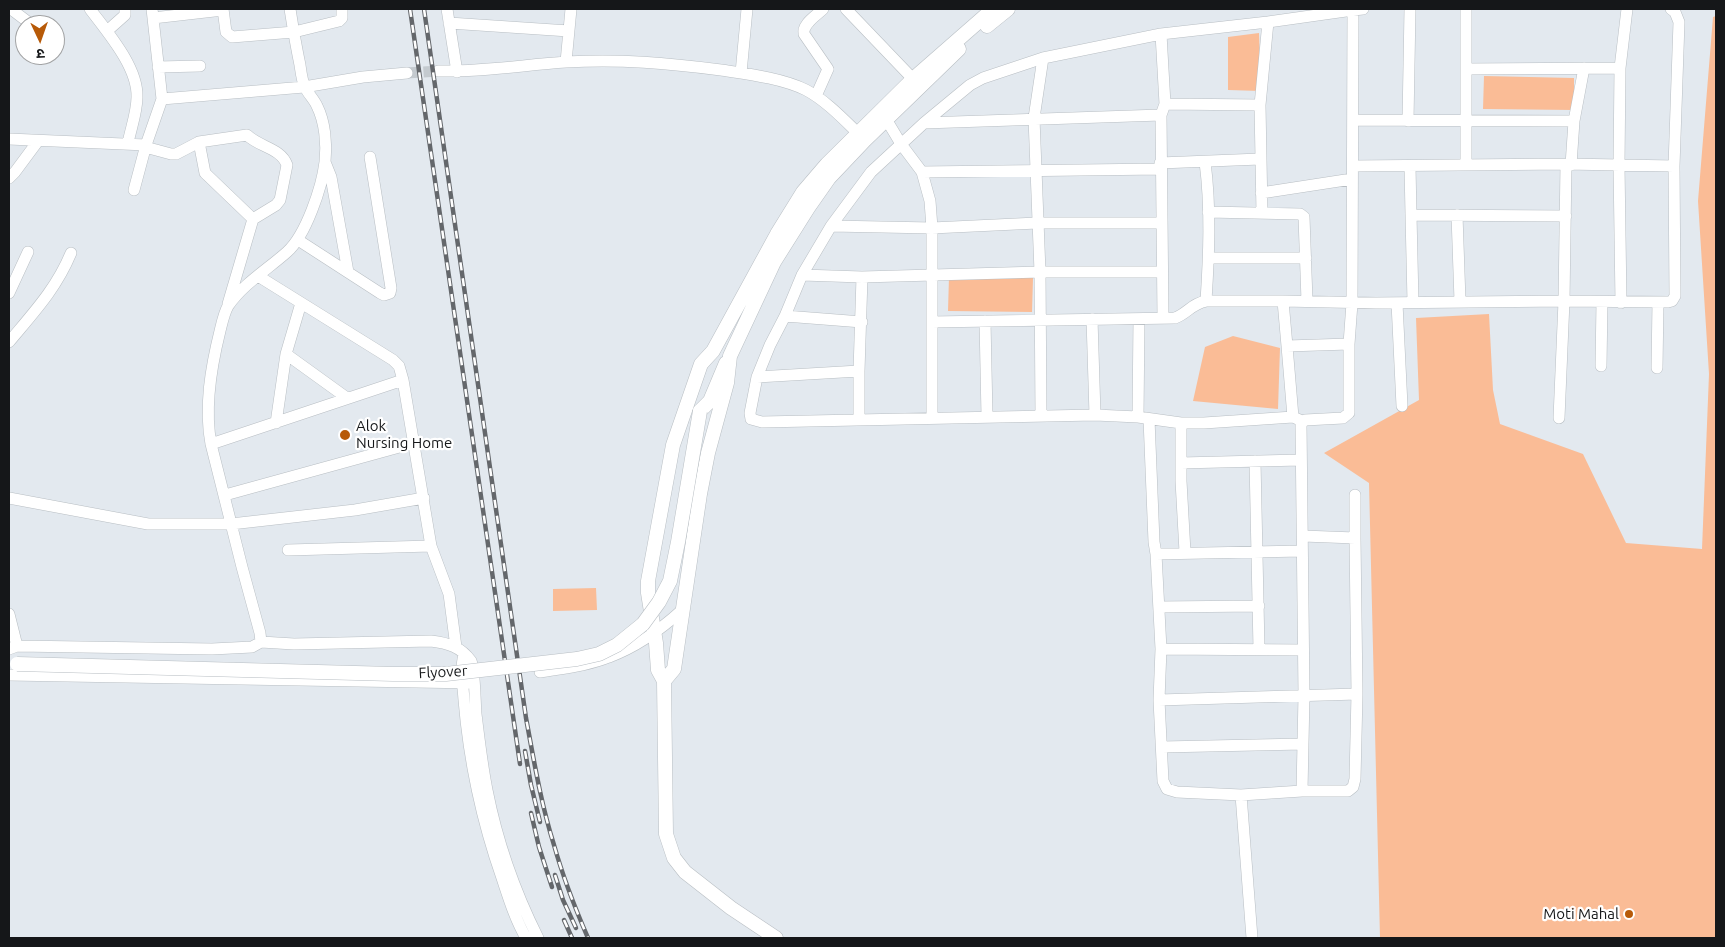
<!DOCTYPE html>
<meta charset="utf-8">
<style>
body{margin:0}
#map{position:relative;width:1725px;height:947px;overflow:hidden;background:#e3e9ef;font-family:Ubuntu,"Noto Sans Devanagari",sans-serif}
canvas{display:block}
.frame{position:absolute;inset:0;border:10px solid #151719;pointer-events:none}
.north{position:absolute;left:15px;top:15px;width:50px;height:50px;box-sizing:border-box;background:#fff;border:1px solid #a1a2a3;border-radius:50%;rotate:177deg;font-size:14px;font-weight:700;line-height:20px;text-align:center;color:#151719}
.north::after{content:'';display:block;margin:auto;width:18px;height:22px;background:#b75a08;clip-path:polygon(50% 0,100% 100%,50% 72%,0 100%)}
</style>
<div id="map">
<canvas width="1725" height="947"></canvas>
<div class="frame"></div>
<div class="north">उ</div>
</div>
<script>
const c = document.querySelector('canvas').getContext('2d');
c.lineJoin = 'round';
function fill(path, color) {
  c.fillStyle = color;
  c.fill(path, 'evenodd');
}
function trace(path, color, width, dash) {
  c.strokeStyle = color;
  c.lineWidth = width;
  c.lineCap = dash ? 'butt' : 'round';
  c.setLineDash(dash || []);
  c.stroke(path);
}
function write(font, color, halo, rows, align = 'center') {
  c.font = font + ' Ubuntu,sans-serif';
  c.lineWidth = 4.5;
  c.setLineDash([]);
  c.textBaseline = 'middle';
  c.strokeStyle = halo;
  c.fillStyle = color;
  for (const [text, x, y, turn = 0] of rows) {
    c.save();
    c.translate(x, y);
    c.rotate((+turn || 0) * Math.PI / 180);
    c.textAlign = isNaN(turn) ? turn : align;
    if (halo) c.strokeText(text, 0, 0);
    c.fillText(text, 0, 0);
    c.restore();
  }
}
fill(new Path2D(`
 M1716,16V938H1380L1369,483L1324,453L1419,400L1416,318L1489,314L1493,390L1500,424L1583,454L1626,543L1702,549L1709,374L1698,201L1713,17Z
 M1259,33L1261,91L1228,90V37Z
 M1484,76L1574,78V110L1483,109Z
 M949,277L1033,278L1032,312L948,311Z
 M1233,336L1280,348L1278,409L1193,401L1205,347Z
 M596,588L597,610L553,611V589Z`), '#fabc96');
trace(new Path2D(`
 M407,73L438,71`), '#c4cacf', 11, [11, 5.5]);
const minor = new Path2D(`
 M11,9L32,25
 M90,9C107,32 138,67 137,97C137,112 131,128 128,143
 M152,9L162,99
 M223,9L226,32L232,37L294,32L339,21L342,18V9
 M447,9L457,72
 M846,9L913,79
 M1466,9V69L1620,68
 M153,18L223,10
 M449,23L569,31
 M107,31L125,15V9
 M1161,34L1043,58L983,78L970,85L924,123L871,172L831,226L802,275L785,316L770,345L757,377L750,413L751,419L762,422L1095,415L1138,417L1181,423H1204L1293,417L1302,421
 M566,62L571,9
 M158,67L200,66
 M438,71C481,72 523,65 566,62C621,59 667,63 721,70C747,74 782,78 806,90C827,101 846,122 864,139
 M741,73L747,9
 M816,96L828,69L804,34C802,24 816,16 823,9
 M1165,104L1260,105
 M880,114L886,119L901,144L922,172L930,201L932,228V417
 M1353,120L1574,121
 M1408,121L1410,9
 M924,123L1161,115
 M9,139L146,145L162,99L304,87L363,77L407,73
 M199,142L205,173L253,219
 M145,147L171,154H176L199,142L247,135C259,147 281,148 287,165L280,200L276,205L253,219L228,304
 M325,162L331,177L348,272
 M1205,162C1211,208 1209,255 1206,301
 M1160,163L1260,159
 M1466,165V69
 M1571,165L1574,121L1584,68
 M1353,166L1566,164L1674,166
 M1410,166L1411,215L1566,216
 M922,172L1161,169
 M9,178L15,172L38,141
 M134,190L146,145
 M1261,193L1352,179
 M1208,212L1300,214L1304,217L1307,301
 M1262,213L1260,105L1268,22
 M1411,215L1413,302
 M1457,215L1460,301
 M831,226L932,228L1037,223H1161
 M298,240L380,293L384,295L390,293L391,288L370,157
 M1209,258H1306
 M802,275L862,277L1040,272H1162
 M258,276L393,360L399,366L403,380L431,546L449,594L456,647
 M9,293L28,252
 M1397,303L1402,406
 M1621,303L1619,165L1620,68L1627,9
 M785,316L862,322
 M1163,318L1161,115L1165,104L1161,34L1268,22L1353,10
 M1092,319L1095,415
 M985,321L987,416
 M932,322L1175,318C1188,313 1191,304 1206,301H1283
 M9,342C34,312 56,289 71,253
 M1287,346L1283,301L1376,303L1564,301L1668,302L1672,301L1675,296L1674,166L1679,22L1675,12L1671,9
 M286,354L347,398
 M1601,366L1602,302
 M1657,368L1658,302
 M757,377L859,371
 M1041,416L1040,272L1034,118L1043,58
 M1138,417L1139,319
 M1293,417L1287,346L1349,344
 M859,418V371L862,277
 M1559,418L1564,301L1566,164
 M1149,419L1154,542L1156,554L1161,649L1159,700L1163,781L1167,789L1177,792L1241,795
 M276,423L286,354L301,303
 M1181,423V481L1185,552
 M211,444L403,380
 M1255,461L1259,649
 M1181,463L1300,460
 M225,495L414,443
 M9,498L148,524H231L355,510L424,498
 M1355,538V495
 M288,550L431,546
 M1156,554L1302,551
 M1159,607L1259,606
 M9,614L17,646
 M261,642L294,644L431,641C448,643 461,647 471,661C475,668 475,704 476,714C479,739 482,765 487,790C497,841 515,892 538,938
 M9,649L17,646L212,649L252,647L261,642L260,633L242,567L211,444C204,407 211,367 220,331C222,323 224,313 228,306C243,284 268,269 287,252C306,235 322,187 325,162C327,144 325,122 317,106C314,99 308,94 305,87C302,81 301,72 300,65C296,46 293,28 290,9
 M1161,649L1303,650
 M464,655C460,669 463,685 464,700C469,760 482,821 502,878C509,899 515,919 526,938
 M540,672C563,668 587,666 609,657C636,647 660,630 681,611
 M9,675L474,683
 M1159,700L1357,694
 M1162,747L1303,744
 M1302,791H1348L1353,787L1355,779L1357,694L1355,538L1303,536
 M1252,938L1241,795L1302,791L1304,695L1301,424L1305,420L1343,418L1349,413V344L1352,303L1353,10L1363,9`);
const major = new Path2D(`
 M987,26L1008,9
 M700,411L710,401L726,363
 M664,681L674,669L700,494L708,453L727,383L730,356L774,262L808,208L829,178L865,140L959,49
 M776,938L731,908L685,872L674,858L666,834L664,681L658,670L656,643L648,593V581L673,445L701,364L713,351L777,234L803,192L827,164L913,79L993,9`);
trace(minor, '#b8bec3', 12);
trace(major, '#b8bec3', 15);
trace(minor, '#fff', 11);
trace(major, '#fff', 14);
const rail = new Path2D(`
 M410,9L520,764
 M424,9L526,718C534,761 541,804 554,845C563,877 575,908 588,938
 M525,751L531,785L540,822
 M531,813L539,847L552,887
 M555,875L563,900L576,928
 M564,920L572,938`);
trace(rail, '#64676b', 4.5);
trace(rail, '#fff', 2.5, [8]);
const majorBridge = new Path2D(`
 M17,664L393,674H446L577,659L599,654L617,645L643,624L659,602L670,581L678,542L700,411`);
trace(majorBridge, '#b8bec3', 15, []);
trace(majorBridge, '#fff', 14);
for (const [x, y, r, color] of [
 [345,435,6,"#b75a08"],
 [1629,914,5,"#b75a08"]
]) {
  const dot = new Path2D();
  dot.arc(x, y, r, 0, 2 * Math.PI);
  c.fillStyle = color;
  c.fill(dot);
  trace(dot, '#fff', 2);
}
write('15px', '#151719', '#fff', [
 ["Alok",356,426],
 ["Nursing Home",356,443],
 ["Moti Mahal",1619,914,"right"]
], 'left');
write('15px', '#151719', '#fff', [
 ["Flyover",443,672,-3]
]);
</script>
